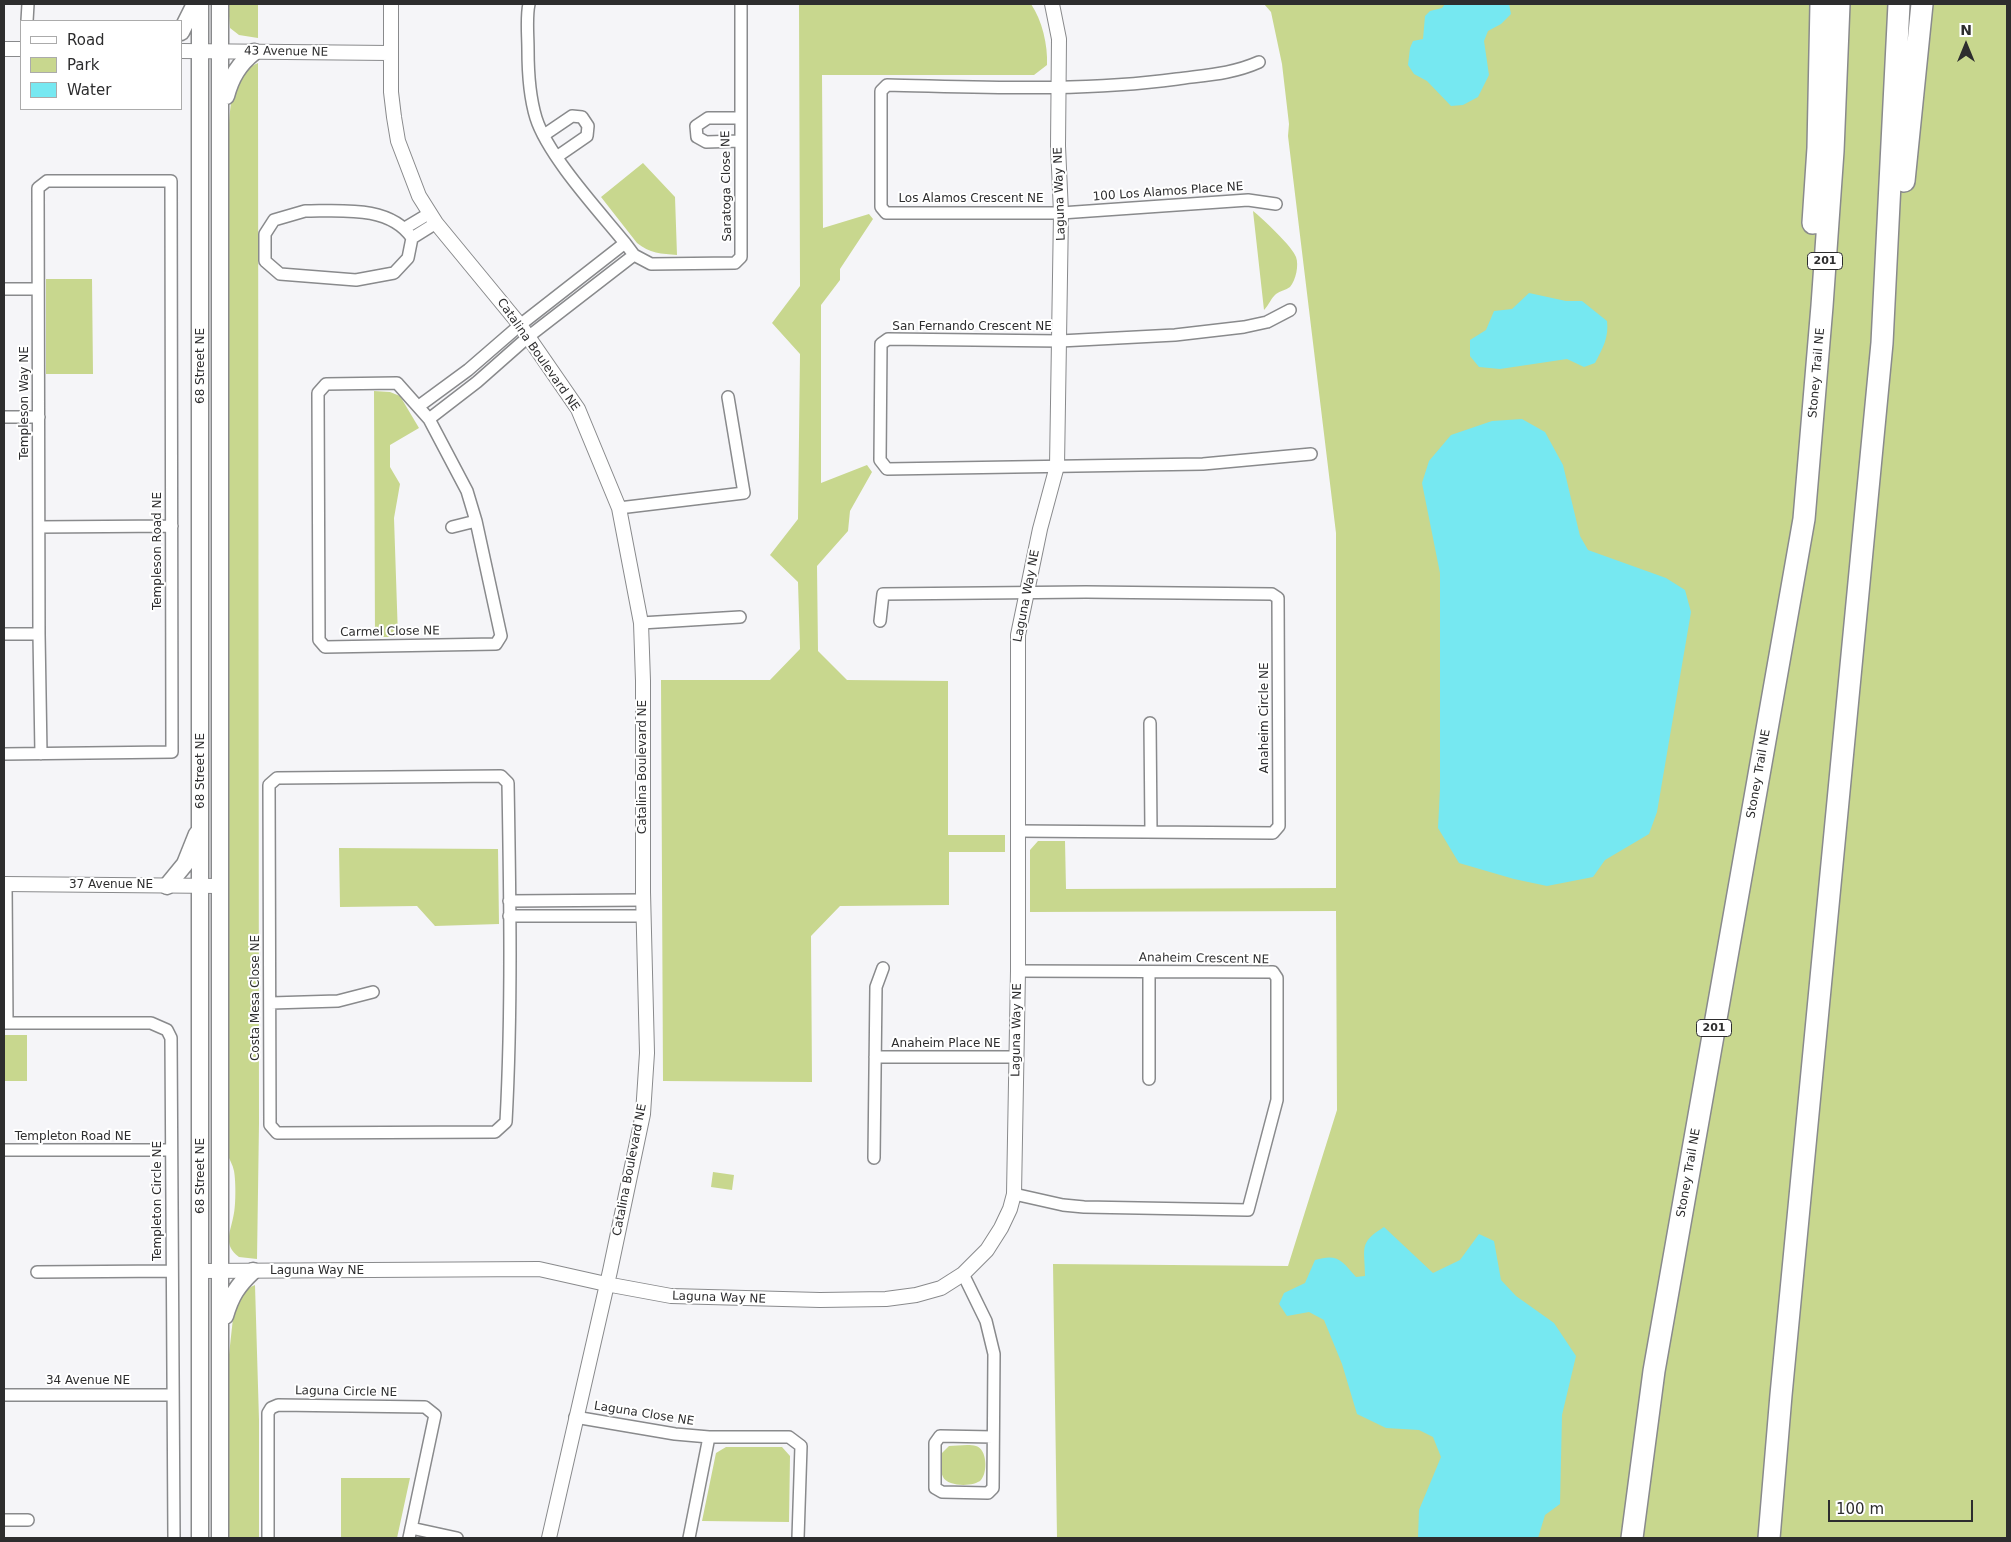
<!DOCTYPE html>
<style>
body{margin:0}
#map{position:relative;width:2011px;height:1542px;overflow:hidden;background:#f5f5f8;font-family:"DejaVu Sans",sans-serif}
canvas{display:block}
.frame{position:absolute;inset:0;border:5px solid #2d2d2e;pointer-events:none}
.legend{position:absolute;left:20px;top:20px;width:162px;height:90px;box-sizing:border-box;background:#fff;border:1px solid #ababab;margin:0;padding:6px 9px;list-style:none;font-size:15px;color:#2d2d2e}
.legend li{display:flex;align-items:center;gap:10px;height:25px}
.legend b{width:25px;border:1px solid #ababab}
.north{position:absolute;left:1941px;top:20px;width:50px;height:50px;-webkit-text-stroke:4px #fff;paint-order:stroke;rotate:0deg;font-size:14px;font-weight:700;line-height:20px;text-align:center;color:#2d2d2e}
.north::after{content:'';display:block;margin:auto;width:18px;height:22px;background:#2d2d2e;clip-path:polygon(50% 0,100% 100%,50% 72%,0 100%)}
.scale{position:absolute;left:1828px;top:1500px;width:145px;height:22px;box-sizing:border-box;border:2px solid #2d2d2e;border-top:0;padding-left:6px;font-size:15px;line-height:18px;white-space:nowrap;color:#2d2d2e;-webkit-text-stroke:4px #fff;paint-order:stroke}
</style>
<div id="map">
<canvas width="2011" height="1542"></canvas>
<div class="frame"></div>
<ul class="legend">
<li><b style="height:6px;background:#fff"></b>Road</li>
<li><b style="height:14px;background:#c8d78e"></b>Park</li>
<li><b style="height:14px;background:#76e8f1"></b>Water</li>
</ul>
<div class="north">N</div>
<div class="scale">100 m</div>
</div>
<script>
const c = document.querySelector('canvas').getContext('2d');
c.lineJoin = 'round';
function fill(path, color) {
  c.fillStyle = color;
  c.fill(path, 'evenodd');
}
function trace(path, color, width, dash) {
  c.strokeStyle = color;
  c.lineWidth = width;
  c.lineCap = dash ? 'butt' : 'round';
  c.setLineDash(dash || []);
  c.stroke(path);
}
function write(font, color, halo, rows, align = 'center') {
  c.font = font + ' "DejaVu Sans",sans-serif';
  c.lineWidth = 4;
  c.setLineDash([]);
  c.textBaseline = 'middle';
  c.strokeStyle = halo;
  c.fillStyle = color;
  for (const [text, x, y, turn = 0] of rows) {
    c.save();
    c.translate(x, y);
    c.rotate((+turn || 0) * Math.PI / 180);
    c.textAlign = isNaN(turn) ? turn : align;
    if (halo) c.strokeText(text, 0, 0);
    c.fillText(text, 0, 0);
    c.restore();
  }
}
fill(new Path2D(`
 M228,4H258V38L239,35L230,28Z
 M799,4H1031C1042,20 1048,45 1047,65L1034,75H822L823,228L869,214L873,219L840,269V280L821,305V483L867,465L872,472L850,511L848,531L817,566L818,651L847,680L948,681V835H1005V852H949V905L840,906L811,936L812,1082L663,1081L661,680H770L800,649L798,582L770,555L798,519L800,354L772,323L800,286Z
 M1264,4H2007V1538H1057L1053,1264L1288,1266L1337,1110L1336,911L1030,912V850L1038,841H1065L1066,889L1336,888V533L1288,136L1289,124L1282,64L1271,12Z
 M258,63L259,1123L257,1259L239,1257C223,1245 230,1233 233,1218C236,1208 236,1182 234,1171C233,1165 229,1159 227,1153L228,156C228,139 229,94 237,81C243,72 249,67 258,63Z
 M643,163L675,197L677,255C662,254 649,253 637,243L601,197Z
 M1253,211C1262,218 1293,247 1296,257C1299,265 1296,280 1290,287C1286,290 1280,291 1276,294C1271,298 1269,305 1264,310Z
 M46,279H92L93,374H46Z
 M374,391L390,392L400,396L419,428L390,445V467L400,484L394,518L398,637H375Z
 M339,848L498,849L499,924L435,926L417,906L340,907Z
 M4,1035H27V1081H4Z
 M713,1172L734,1175L732,1190L711,1187Z
 M255,1285L259,1420V1538H226L227,1373L234,1309L236,1308C240,1298 244,1289 255,1285Z
 M949,1446C957,1446 968,1444 976,1446C987,1449 988,1472 981,1480C974,1487 948,1487 943,1477C940,1471 941,1461 941,1454Z
 M726,1447H782L790,1456L789,1522L702,1521L716,1453Z
 M341,1478H410L397,1538H341Z`), '#c8d78e');
fill(new Path2D(`
 M1445,4H1509L1511,14L1501,24L1488,31L1484,41L1489,75L1478,97L1463,105L1451,106L1427,81L1414,74L1408,65L1410,48L1413,41L1423,39L1425,16L1430,11L1442,8Z
 M1529,293L1566,301H1582L1607,321C1609,337 1603,348 1595,363L1584,367L1567,359L1500,369L1479,367L1470,356V340L1486,330L1494,311L1512,309Z
 M1522,419L1545,432L1563,465L1580,536L1588,550L1666,578L1685,590L1691,612L1657,812L1649,834L1605,860L1593,877L1547,886L1514,879L1459,863L1438,828L1440,789V573L1422,483L1429,461L1451,435L1492,421Z
 M1384,1227L1433,1273L1460,1260L1479,1234L1494,1241L1501,1280L1516,1296L1554,1323L1576,1356L1562,1415L1560,1504L1545,1515L1538,1538H1418L1419,1510L1441,1457L1433,1437L1419,1430L1386,1428L1357,1414L1342,1364L1324,1320L1309,1312L1287,1316L1279,1304L1284,1293L1305,1283L1315,1260C1338,1253 1342,1261 1356,1277L1365,1276C1365,1248 1358,1243 1384,1227Z`), '#76e8f1');
const minor = new Path2D(`
 M529,4C526,17 528,35 528,50C528,73 529,95 536,118C548,156 599,211 625,243L634,255L651,264L735,263L741,257V4
 M27,21L28,4
 M1259,62C1232,74 1206,75 1177,79C1081,92 984,87 887,85L881,91V207L886,213H1061L1248,200L1276,204
 M740,118H708L696,126L697,137L706,142L740,141
 M544,135L572,116L582,117L588,126L587,136L558,156
 M305,211C340,211 390,205 412,238L408,258L394,273L356,280L280,274L265,261V234L274,220Z
 M405,228L430,213
 M412,238L436,223
 M4,289H38
 M1290,310L1267,322L1244,327L1175,335L1060,341L888,339L881,344L880,460L887,469L1203,464L1311,454
 M397,383L429,419L467,491L476,521L501,636L496,644L325,647L319,640L318,393L326,384Z
 M419,406L468,370L520,325L625,243
 M4,417H39
 M429,419L477,382L528,337L634,255
 M619,508L744,493L728,397
 M39,527L172,526
 M452,527L476,521
 M880,621L883,594L1086,592L1272,594L1278,598L1279,826L1273,833L1018,831
 M641,623L740,617
 M4,634H39
 M1150,723L1151,832
 M4,754L172,752L171,181H47L38,188L39,634L41,754
 M501,776L508,783C510,896 512,1010 506,1122L495,1132L277,1133L270,1125L269,785L277,778Z
 M6,884L7,1023
 M509,901L643,900
 M509,916H643
 M271,1003L338,1001L373,992
 M4,1023H151L167,1030L171,1038L174,1538
 M875,1057H1017
 M1149,1079V972
 M4,1150H171
 M874,1158L876,987L883,968
 M1014,1194L1063,1205L1084,1207L1248,1210L1277,1100V978L1273,972L1018,971
 M37,1272L172,1271
 M963,1274L986,1321L994,1354L993,1488L988,1493L942,1492L935,1488V1443L940,1436L993,1437
 M4,1395H173
 M575,1417L675,1434L709,1437H789L801,1446L798,1538
 M4,1520H28
 M411,1528L457,1538
 M268,1538V1413L271,1408L278,1405L425,1407L435,1415L409,1538
 M689,1538L709,1437`);
const tertiary = new Path2D(`
 M391,4V92L394,117L398,141L419,196L436,223L520,325L578,409L619,508L641,623L643,681V892L647,1053L643,1114L610,1271L549,1538
 M4,49H21
 M181,51L390,53
 M4,884L219,886
 M201,1271L539,1269L606,1284L671,1296L820,1300L886,1299L916,1295L941,1288L963,1274L987,1250L1001,1228L1010,1209L1014,1194L1018,971V635L1040,529L1057,466L1061,213L1058,146L1059,39L1052,4`);
const secondary = new Path2D(`
 M220,4V1538
 M181,32L195,4
 M226,96C231,77 239,64 254,52
 M167,886L185,864L197,834
 M225,1316C231,1296 237,1286 253,1271
 M200,1538V4`);
const motorway = new Path2D(`
 M1904,181L1922,4
 M1813,223L1818,148L1821,4
 M1632,1538L1654,1371L1804,519L1822,306L1833,151L1839,4
 M1769,1538L1781,1395L1882,343L1899,4`);
trace(minor, '#898a8c', 14);
trace(tertiary, '#898a8c', 16);
trace(secondary, '#898a8c', 19);
trace(motorway, '#898a8c', 24);
trace(minor, '#fff', 11);
trace(tertiary, '#fff', 14);
trace(secondary, '#fff', 16);
trace(motorway, '#fff', 21);
for (const [x, y, w] of [
 [1825,261,35],
 [1714,1028,35]
]) {
  const box = new Path2D();
  box.roundRect(x - w / 2, y - 8.5, w, 17, 4);
  c.fillStyle = '#fff';
  c.fill(box);
  trace(box, '#2d2d2e', 1);
}
write('bold 11px', '#2d2d2e', null, [
 ["201",1825,261],
 ["201",1714,1028]
]);
write('12px', '#2d2d2e', '#fff', [
 ["43 Avenue NE",286,52,1],
 ["Saratoga Close NE",727,186,-91],
 ["100 Los Alamos Place NE",1168,192,-4],
 ["Laguna Way NE",1060,194,-92],
 ["Los Alamos Crescent NE",971,199],
 ["San Fernando Crescent NE",972,327],
 ["Catalina Boulevard NE",538,355,55],
 ["68 Street NE",201,366,-90],
 ["Stoney Trail NE",1817,373,-85],
 ["Templeson Way NE",25,403,-90],
 ["Templeson Road NE",158,551,-90],
 ["Laguna Way NE",1027,596,-79],
 ["Carmel Close NE",390,632,-1],
 ["Anaheim Circle NE",1265,718,-90],
 ["Catalina Boulevard NE",643,767,-90],
 ["68 Street NE",201,771,-90],
 ["Stoney Trail NE",1759,774,-80],
 ["37 Avenue NE",111,885],
 ["Anaheim Crescent NE",1204,959,1],
 ["Costa Mesa Close NE",256,998,-90],
 ["Laguna Way NE",1017,1030,-89],
 ["Anaheim Place NE",946,1044],
 ["Templeton Road NE",73,1137],
 ["Catalina Boulevard NE",630,1170,-79],
 ["Stoney Trail NE",1689,1173,-80],
 ["68 Street NE",201,1176,-90],
 ["Templeton Circle NE",158,1201,-90],
 ["Laguna Way NE",317,1271],
 ["Laguna Way NE",719,1298,2],
 ["34 Avenue NE",88,1381],
 ["Laguna Circle NE",346,1392,1],
 ["Laguna Close NE",644,1414,9]
]);
</script>
